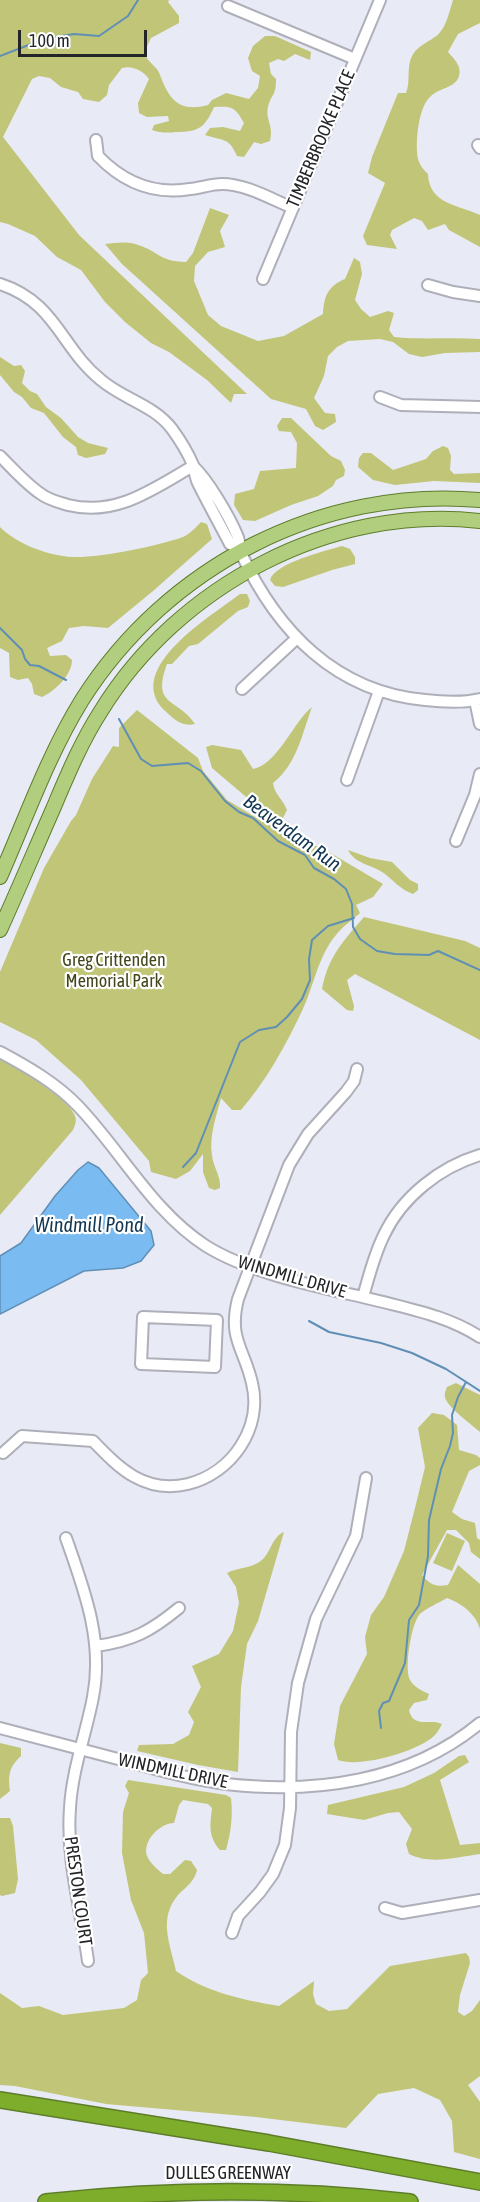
<!DOCTYPE html>
<style>
body{margin:0}
#map{position:relative;width:480px;height:2202px;overflow:hidden;background:#e8eaf5;font-family:"Asap Condensed",sans-serif}
canvas{display:block}
.scale{position:absolute;left:18px;top:30px;width:129px;height:27px;box-sizing:border-box;border:3px solid #242529;border-top:0;padding-left:8px;font-size:18px;line-height:21px;white-space:nowrap;color:#242529;-webkit-text-stroke:4px #fff;paint-order:stroke}
</style>
<div id="map">
<canvas width="480" height="2202"></canvas>
<div class="scale">100 m</div>
</div>
<script>
const c = document.querySelector('canvas').getContext('2d');
c.lineJoin = 'round';
function fill(path, color) {
  c.fillStyle = color;
  c.fill(path, 'evenodd');
}
function trace(path, color, width, dash) {
  c.strokeStyle = color;
  c.lineWidth = width;
  c.lineCap = dash ? 'butt' : 'round';
  c.setLineDash(dash || []);
  c.stroke(path);
}
function write(font, color, halo, rows, align = 'center') {
  c.font = font + ' "Asap Condensed",sans-serif';
  c.lineWidth = 4.5;
  c.setLineDash([]);
  c.textBaseline = 'middle';
  c.strokeStyle = halo;
  c.fillStyle = color;
  for (const [text, x, y, turn = 0] of rows) {
    c.save();
    c.translate(x, y);
    c.rotate((+turn || 0) * Math.PI / 180);
    c.textAlign = isNaN(turn) ? turn : align;
    if (halo) c.strokeText(text, 0, 0);
    c.fillText(text, 0, 0);
    c.restore();
  }
}
fill(new Path2D(`
 M0,0H169L168,2L179,16V23L151,38L144,53C148,63 158,67 160,75C169,99 179,113 208,105L212,100L226,93L249,99L258,88L260,76L252,71L248,58L253,46L265,36H275L311,52L310,60L295,54L284,61L278,59L269,63L271,74L276,79C276,97 271,94 268,107C265,120 274,125 270,141L261,144L254,142L244,157L237,156C229,137 223,141 205,135L210,128L223,127L240,131L244,123C235,107 232,106 214,107C205,128 198,132 176,132C168,133 160,133 152,130L154,125L169,121L168,116L147,117L139,113L138,103L149,79C144,71 132,65 122,68L109,85L107,95L99,102L83,99L78,92L61,87L50,78L39,76L32,79L3,137L79,235L247,394H234L231,403L207,380L169,352L151,343L125,322L105,302L81,270L57,257L35,236L8,224L0,222Z
 M453,0H480V23L458,34L448,52C454,59 462,66 459,76C456,88 438,88 430,97C418,108 415,144 418,159C420,166 424,170 428,174C429,204 458,205 480,215V247L449,230L445,224L428,230L422,221L414,218L392,230L390,235L397,249L367,245L363,236L385,183L368,173L372,157L398,93H406C411,81 406,68 412,56C419,43 434,41 441,31C447,24 450,9 453,0Z
 M210,208L229,215L220,231L225,247L208,252L195,266L194,281L208,315L221,326L258,341L284,336L323,314C324,296 328,286 345,279L354,258L360,262L362,274L355,300L361,309L370,317L388,311L394,313L389,330L394,337C423,340 451,337 480,339V352L445,353L422,357L409,354L393,342L380,339L348,341L337,347L328,356L324,376L314,398L325,413L335,414L336,422L323,430L315,426L306,409L271,399L122,264L105,244C116,243 127,241 138,245C160,252 158,261 186,262L193,253Z
 M0,357L14,366L21,365L25,371L22,383L30,391L37,394L46,407L61,418L78,437L88,443L108,448L105,454L86,458L78,455L76,447L63,437L44,413L31,408L22,397L14,392L0,375Z
 M282,418H291L331,456L341,461L345,470L344,476L336,480L333,486L318,496L291,505L255,521L243,520L234,505L235,494L254,489L260,471L296,468L297,443L291,432L279,431L277,426Z
 M443,446L448,448L451,456L450,470L454,474L480,473V483L434,481L395,485L373,480L358,467L359,458L363,453H371L393,470L426,459L433,451Z
 M201,522L207,524L212,539L153,591L108,628L84,626L69,628L62,641L47,648L50,656L66,655L72,660C72,675 55,691 42,697L34,694L32,684L28,678L18,680L10,677L9,653L0,648V527C17,544 48,556 73,557C99,558 158,546 183,537C190,534 196,527 201,522Z
 M342,546L350,549L355,557V564L332,570L283,587L275,586L270,580C275,563 325,551 342,546Z
 M240,594H247L250,601L248,607L238,611L198,644L189,646L172,664H167C151,707 178,698 195,724C181,727 174,719 164,710C123,668 213,615 240,594Z
 M312,707C302,734 297,764 273,783C274,794 283,799 287,810L283,818L258,807L212,768L206,747L212,745L241,750L253,769C277,765 294,721 312,707Z
 M137,710L198,758L203,771L227,800L260,820L284,827L305,842L322,848L383,884L373,897L356,905L360,913C352,920 342,927 336,935C318,956 314,986 302,1011C286,1045 266,1081 241,1110H232L221,1098C216,1117 209,1136 212,1155C213,1167 221,1176 220,1188L215,1190L209,1188L203,1172V1154L190,1171L176,1179L151,1172L149,1161L81,1080L36,1040L0,1022V972L44,868L71,821L76,815L92,779L113,746L119,747V728Z
 M348,850L370,858L392,862L410,880L418,884V890L413,894C400,889 395,882 385,874C372,864 356,865 348,850Z
 M364,917L465,941L480,948V1040L355,974L347,980L354,1006L353,1011L347,1010L322,989C328,957 343,941 364,917Z
 M0,1059C16,1067 70,1099 75,1116C77,1121 75,1125 73,1130L0,1215Z
 M456,1383L480,1395V1432C472,1425 446,1406 445,1397C444,1394 446,1390 447,1387Z
 M432,1413L444,1415L457,1425L459,1450L476,1455L480,1458V1465L469,1471L452,1512L462,1519L475,1523L477,1538L480,1540V1559L471,1552L469,1543L456,1530H447L422,1575C431,1585 434,1587 448,1585L458,1565L480,1584V1629C476,1614 461,1603 447,1598C440,1602 423,1610 419,1615C411,1626 404,1668 410,1680C414,1687 422,1691 429,1694L427,1700L414,1703L409,1710C413,1729 430,1718 442,1724C440,1728 437,1733 434,1736C417,1752 359,1768 338,1760L334,1744L340,1706L367,1654L365,1637L371,1615L384,1597L404,1551L416,1504L425,1467L418,1428Z
 M284,1532L258,1621L247,1644L241,1687L238,1772L198,1765L137,1751L139,1745L173,1744L189,1735L194,1722L188,1712L201,1687L192,1666L219,1654L233,1631L239,1603L236,1587L227,1573C238,1567 253,1569 263,1559C271,1551 273,1536 284,1532Z
 M447,1533L465,1541L452,1571L433,1563Z
 M0,1743L21,1748V1756C9,1767 8,1775 10,1791L0,1799Z
 M465,1755L469,1762L440,1780L460,1845L480,1843V1854C457,1857 431,1865 409,1854L406,1844L412,1829L399,1812L388,1813L364,1820L327,1814L328,1805L404,1787L434,1773L459,1756Z
 M128,1780L226,1795L231,1798C233,1815 231,1833 226,1850H220C208,1836 210,1826 212,1808L208,1804L183,1800L179,1805L174,1823C160,1823 142,1841 147,1856C150,1863 157,1869 163,1874H170L185,1860L191,1861L197,1870C194,1882 187,1886 178,1895C158,1919 170,1943 176,1971C206,1992 243,2000 279,2006L314,1981L313,1994L316,2004L329,2011L347,2009L390,1966L466,1953L469,1957L470,1963L460,1995L458,2012L464,2016L472,2011L480,2000V2076L468,2085L480,2102V2159L454,2152L452,2121L440,2100L414,2088L378,2094L346,2128L256,2117L106,2104L15,2086L0,2085V1993L22,2008L39,2006L63,2015L124,2008L137,2000L141,1980L148,1973L144,1933L131,1900L122,1853L123,1812L129,1793L125,1786Z
 M0,1818H10L13,1826L18,1879L15,1893L2,1896L0,1895Z`), '#c1c577');
const water = new Path2D(`
 M88,1162L99,1168L151,1231L154,1245L141,1261L123,1268L84,1271L0,1314V1256L21,1243L55,1196L78,1170Z`);
fill(water, '#7abcf2');
trace(water, '#608fb6', 1.5);
trace(new Path2D(`
 M0,56L44,39L74,34L99,36L128,16L138,0
 M0,628L22,650L25,659L30,665L39,666L66,680
 M119,719L141,759L152,766L188,763L201,771L225,801L239,812L253,818L278,841L305,855L314,868L334,879L346,889L352,904L353,927L360,939L377,951L395,954L429,955L438,951L480,970
 M183,1167L196,1153L240,1042L259,1030L276,1027L287,1017L302,999L310,980L309,959L312,940L328,926L354,918
 M309,1321L329,1332L381,1343L412,1353L446,1369L480,1391
 M381,1728L379,1711L383,1703L389,1701L405,1663L409,1620L419,1605L428,1556L429,1520L441,1469L450,1446L453,1433L452,1415L458,1397L466,1382`), '#608fb6', 2);
const minor = new Path2D(`
 M228,6L355,59
 M96,140L98,156C123,182 154,195 190,189C201,188 211,184 222,184C246,184 271,199 293,208
 M478,145L480,148
 M263,279L380,0
 M0,284C56,302 61,348 101,380C123,399 154,405 172,429C180,440 188,453 193,465C195,471 195,477 198,483C208,503 219,523 230,544L240,550
 M428,285L453,292L480,296
 M380,397L401,405L480,407
 M0,456C13,469 26,484 41,494C49,500 58,502 68,505C116,517 153,489 193,466
 M193,466C208,480 229,516 237,535C240,541 239,547 241,553C277,631 336,692 425,700C443,702 463,703 480,699
 M242,689L297,638
 M475,700L480,724
 M347,780L379,691
 M456,841L475,795L480,774
 M0,1052C28,1067 56,1083 78,1106C122,1152 152,1211 206,1246C256,1277 333,1289 391,1304C423,1312 452,1319 480,1337
 M363,1297C369,1276 374,1255 384,1235C402,1197 440,1167 480,1155
 M143,1317L217,1320L215,1367L141,1364Z
 M3,1453L22,1436L93,1441C120,1469 145,1494 188,1484C232,1473 263,1428 252,1383C244,1348 228,1339 238,1299L289,1165L308,1134L346,1092L354,1081L357,1069
 M66,1538C84,1589 104,1641 93,1697C86,1734 72,1770 70,1808C66,1860 81,1910 88,1961
 M96,1646C133,1641 151,1631 179,1608
 M0,1728C46,1740 91,1752 137,1764C166,1772 195,1780 226,1784C315,1794 409,1782 480,1723
 M385,1908L402,1913L480,1900
 M232,1933L238,1916L260,1892L273,1874L285,1845L290,1808L291,1732L298,1683L316,1619L356,1536L366,1478`);
const major = new Path2D(`
 M0,877C26,818 48,755 82,700C167,566 322,486 480,500
 M0,930C18,890 35,850 53,809C67,776 81,742 101,711C178,586 331,504 480,521`);
const highway = new Path2D(`
 M0,2100L269,2143L480,2182
 M46,2202C167,2189 289,2188 410,2202`);
trace(minor, '#aeafb9', 14);
trace(major, '#5e7d2a', 16);
trace(highway, '#5e7d2a', 18);
trace(minor, '#fff', 10);
trace(major, '#b1ce7f', 14);
trace(highway, '#7dad2a', 15);
write('18px', '#242529', '#fff', [
 ["TIMBERBROOKE PLACE",321,139,-67],
 ["WINDMILL DRIVE",292,1277,16],
 ["WINDMILL DRIVE",173,1771,12],
 ["PRESTON COURT",78,1891,82],
 ["DULLES GREENWAY",228,2173]
]);
write('18px', '#43451a', '#fff', [
 ["Greg Crittenden",114,960],
 ["Memorial Park",114,981]
]);
write('italic 20px', '#133752', '#fff', [
 ["Beaverdam Run",292,833,36],
 ["Windmill Pond",89,1226]
]);
</script>
